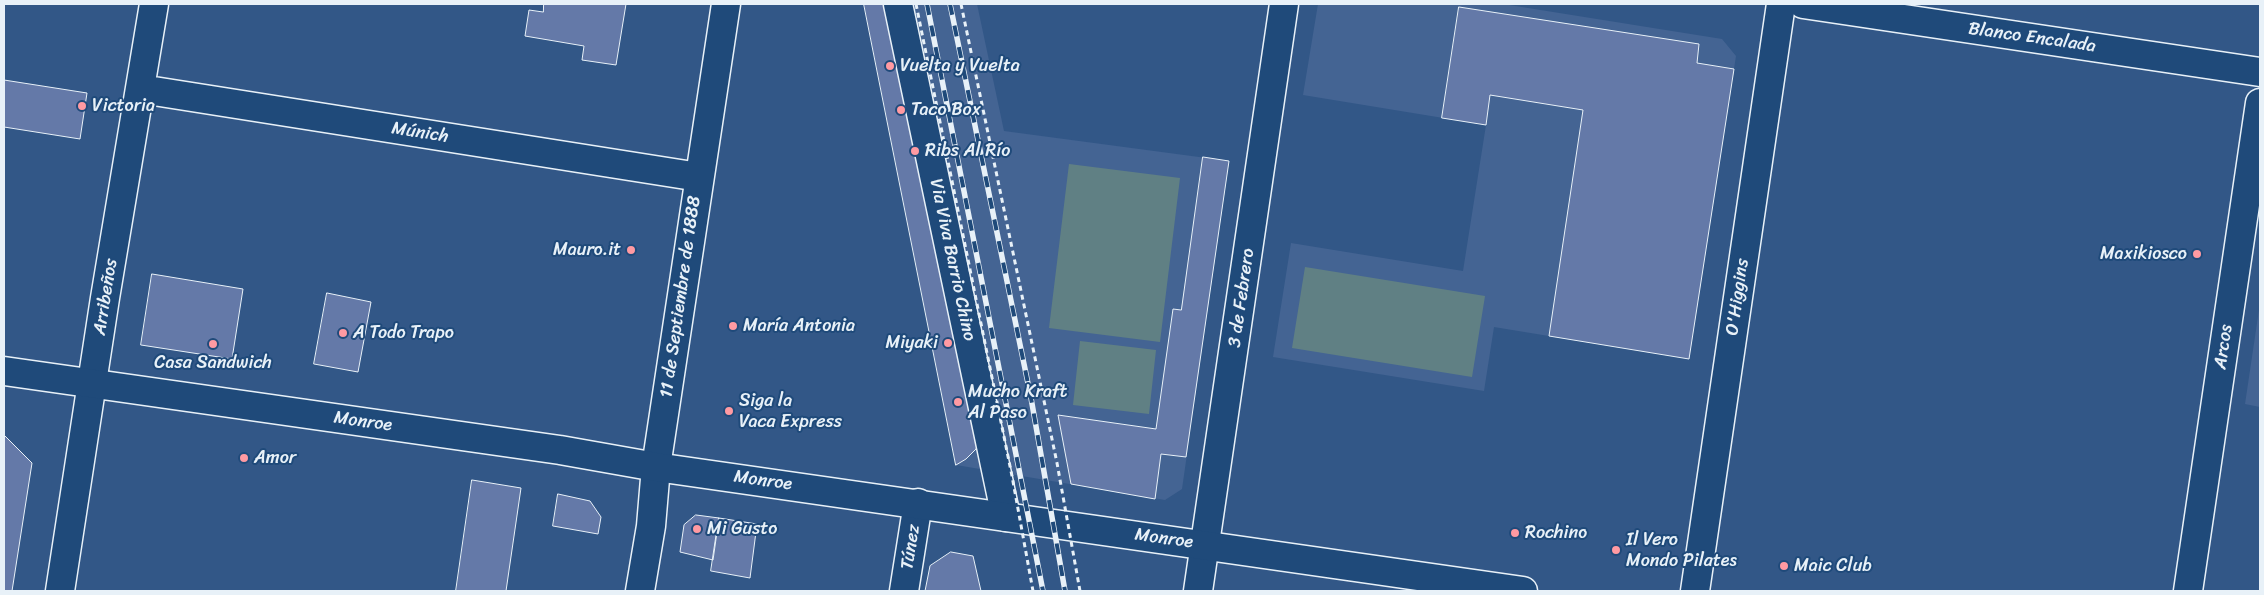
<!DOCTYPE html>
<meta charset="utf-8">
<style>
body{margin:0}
#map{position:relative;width:2264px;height:595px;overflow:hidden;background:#325787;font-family:Sriracha,sans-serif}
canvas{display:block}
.frame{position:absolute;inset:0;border:5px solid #e8f1f8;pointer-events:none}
</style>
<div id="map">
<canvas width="2264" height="595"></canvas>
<div class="frame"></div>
</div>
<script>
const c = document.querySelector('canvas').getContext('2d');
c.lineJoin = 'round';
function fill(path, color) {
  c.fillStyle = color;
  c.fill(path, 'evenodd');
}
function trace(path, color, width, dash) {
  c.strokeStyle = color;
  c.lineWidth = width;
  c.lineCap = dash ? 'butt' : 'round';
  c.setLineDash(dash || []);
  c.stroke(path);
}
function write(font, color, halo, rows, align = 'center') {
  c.font = font + ' Sriracha,sans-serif';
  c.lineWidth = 4;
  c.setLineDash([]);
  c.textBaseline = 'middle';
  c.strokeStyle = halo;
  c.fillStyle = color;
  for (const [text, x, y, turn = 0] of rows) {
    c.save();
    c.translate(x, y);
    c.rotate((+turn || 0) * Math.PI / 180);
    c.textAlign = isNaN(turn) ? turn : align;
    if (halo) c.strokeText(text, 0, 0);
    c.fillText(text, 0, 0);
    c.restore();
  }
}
fill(new Path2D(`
 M864,4H977L1004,131L1229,161L1182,489L1165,500L956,465Z
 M1318,4H1503L1722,39L1736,56L1689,359L1494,327L1484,391L1273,357L1291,243L1463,271L1486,125L1303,95Z
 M2260,303V407L2245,404Z`), '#446493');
fill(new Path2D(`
 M1069,164L1180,178L1160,342L1049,328Z
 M1305,267L1485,296L1472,377L1292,348Z
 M1080,341L1156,350L1149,414L1073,405Z`), '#608084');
const building = new Path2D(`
 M544,4H626L616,65L582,60L584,46L525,36L529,10L543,12Z
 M864,4H894L983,433L976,449L966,459L956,465Z
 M1459,7L1699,44L1697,63L1734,69L1689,359L1549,336L1583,110L1490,95L1486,125L1442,118Z
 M4,80L87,93L80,139L4,127Z
 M1203,157L1229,161L1186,457L1161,454L1155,499L1071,484L1058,415L1156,429L1173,309L1181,310Z
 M152,274L243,289L232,359L141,345Z
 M327,293L371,302L358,372L314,364Z
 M4,435L32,463L12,591H4Z
 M472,480L521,488L506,591H456Z
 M558,494L590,501L601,517L598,534L553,526Z
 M696,515L719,518L713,560L680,552L684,525Z
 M719,518L757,524L750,578L711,571Z
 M951,552L973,556L981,591H925L930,566Z`);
fill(building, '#6479a8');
trace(building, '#e8f1f8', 1);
const minor = new Path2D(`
 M898,4L1006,517
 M1803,4L2260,72
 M141,89L699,177
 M60,591L105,298L154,4
 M640,591L651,526L656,467L726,4
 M904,591L918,503
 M1198,591L1284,4
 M1695,591L1781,4
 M2188,591L2260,103`);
const major = new Path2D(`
 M4,371L560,450L656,467L1523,591`);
trace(minor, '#e8f1f8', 31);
trace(major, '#e8f1f8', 31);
trace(minor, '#1f4a7a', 28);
trace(major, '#1f4a7a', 28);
const rail = new Path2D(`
 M927,4L1043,591
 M950,4L1031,398L1065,591`);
trace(rail, '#e8f1f8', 5.5);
trace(rail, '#1f4a7a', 4, [11]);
trace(new Path2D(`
 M916,4L1012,476L1033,591
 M961,4L1057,463L1080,591`), '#e8f1f8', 3, [5, 4]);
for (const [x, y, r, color] of [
 [890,66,5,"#ff9aa2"],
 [82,106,5,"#ff9aa2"],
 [901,110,5,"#ff9aa2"],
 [915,151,5,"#ff9aa2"],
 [631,250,5,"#ff9aa2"],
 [2197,254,5,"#ff9aa2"],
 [733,326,5,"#ff9aa2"],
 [343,333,5,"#ff9aa2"],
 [948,343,5,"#ff9aa2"],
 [213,344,5,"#ff9aa2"],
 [958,402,5,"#ff9aa2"],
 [729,411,5,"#ff9aa2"],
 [244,458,5,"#ff9aa2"],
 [697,529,5,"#ff9aa2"],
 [1515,533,5,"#ff9aa2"],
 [1616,550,5,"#ff9aa2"],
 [1784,566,5,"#ff9aa2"]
]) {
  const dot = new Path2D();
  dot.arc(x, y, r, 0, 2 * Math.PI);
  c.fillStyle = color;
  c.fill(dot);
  trace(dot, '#1f4a7a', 2);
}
write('18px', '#e8f1f8', '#1f4a7a', [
 ["Blanco Encalada",2032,38,8],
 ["Múnich",420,133,9],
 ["Via Viva Barrio Chino",952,260,78],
 ["Arribeños",106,297,-81],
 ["11 de Septiembre de 1888",681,297,-82],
 ["O'Higgins",1738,297,-82],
 ["3 de Febrero",1242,298,-82],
 ["Arcos",2224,347,-82],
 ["Monroe",363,422,8],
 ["Monroe",763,481,8],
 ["Monroe",1164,539,8],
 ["Túnez",911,547,-81]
]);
write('18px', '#e8f1f8', '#1f4a7a', [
 ["Vuelta y Vuelta",900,66],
 ["Victoria",92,106],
 ["Taco Box",911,110],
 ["Ribs Al Río",925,151],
 ["Mauro.it",621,250,"right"],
 ["Maxikiosco",2187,254,"right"],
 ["María Antonia",743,326],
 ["A Todo Trapo",353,333],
 ["Miyaki",938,343,"right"],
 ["Casa Sandwich",213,363,"center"],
 ["Mucho Kraft",968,392],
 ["Al Paso",968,413],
 ["Siga la",739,401],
 ["Vaca Express",739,422],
 ["Amor",254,458],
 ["Mi Gusto",707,529],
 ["Rochino",1525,533],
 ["Il Vero",1626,540],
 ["Mondo Pilates",1626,561],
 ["Maic Club",1794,566]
], 'left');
</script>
